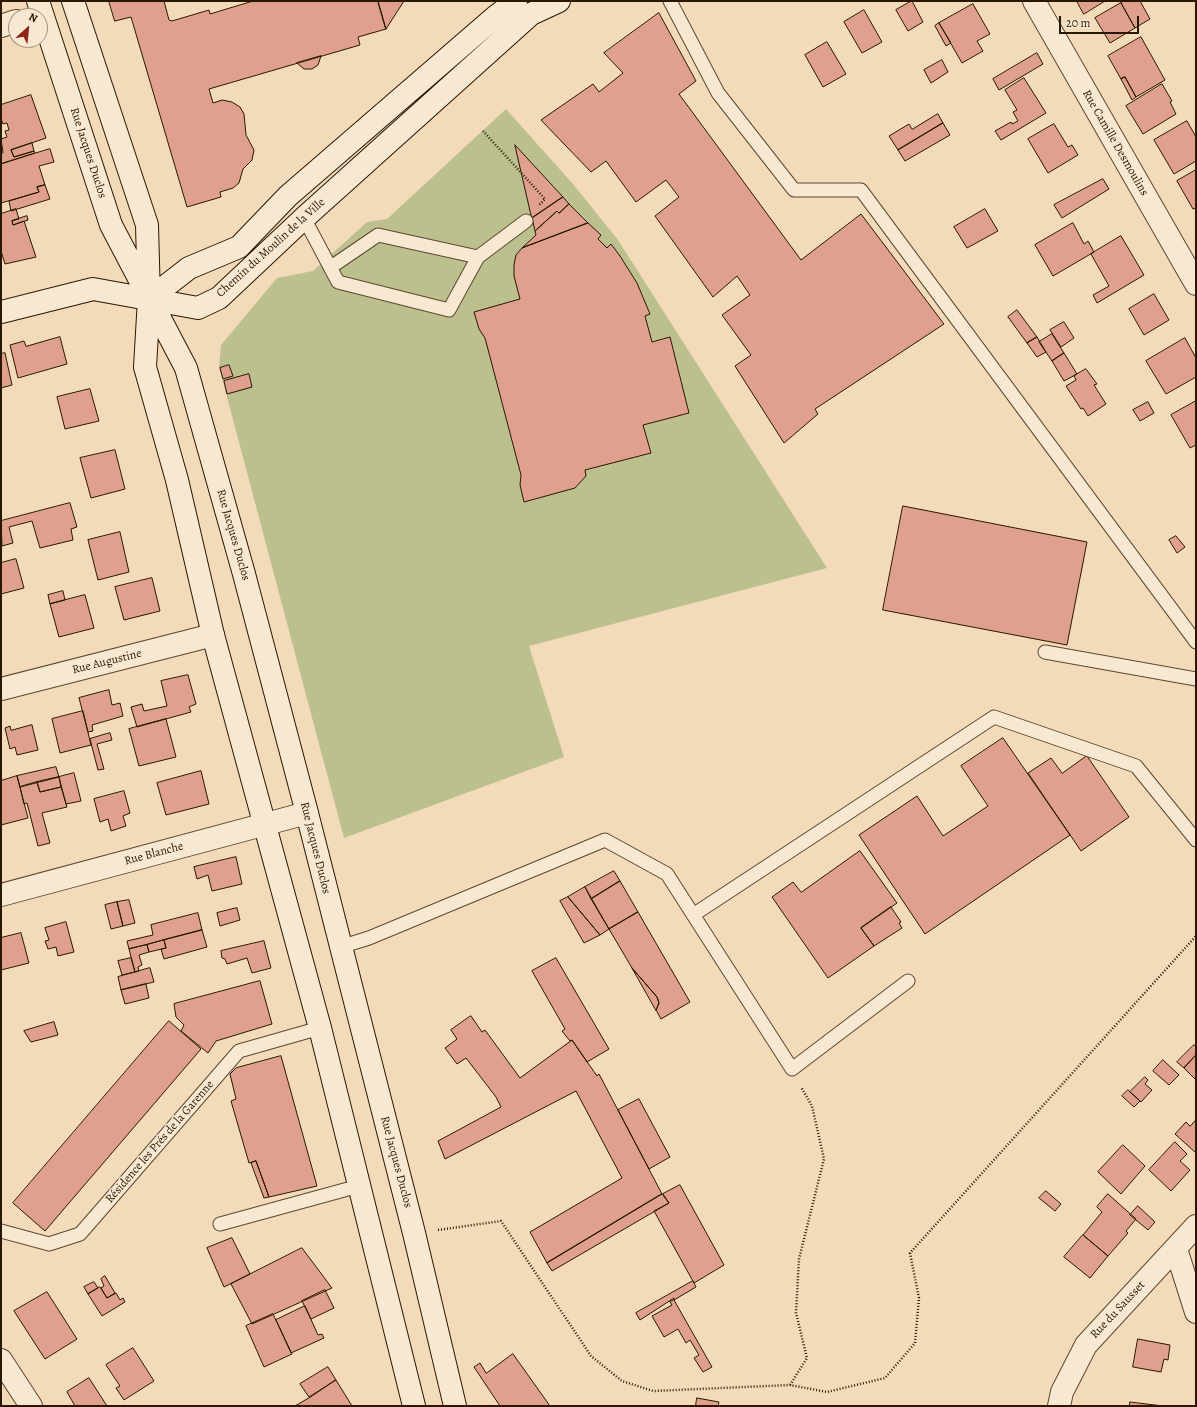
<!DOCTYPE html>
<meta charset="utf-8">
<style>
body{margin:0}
#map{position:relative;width:1197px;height:1407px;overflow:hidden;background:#f3dbba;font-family:Alegreya,serif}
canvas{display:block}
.frame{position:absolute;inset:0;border:2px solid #2a1700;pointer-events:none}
.north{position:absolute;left:8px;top:8px;width:40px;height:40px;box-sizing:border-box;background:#f7e8d2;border:1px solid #a5947e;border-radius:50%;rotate:27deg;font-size:11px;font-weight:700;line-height:16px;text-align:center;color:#2a1700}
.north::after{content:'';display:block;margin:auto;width:14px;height:18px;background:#8f2418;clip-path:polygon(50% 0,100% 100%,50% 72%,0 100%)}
.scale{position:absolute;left:1059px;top:16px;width:80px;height:18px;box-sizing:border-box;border:2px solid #2a1700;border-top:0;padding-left:5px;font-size:12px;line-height:14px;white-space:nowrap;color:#2a1700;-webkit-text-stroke:3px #f7e8d2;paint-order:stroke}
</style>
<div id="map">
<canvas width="1197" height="1407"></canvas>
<div class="frame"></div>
<div class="north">N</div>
<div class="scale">20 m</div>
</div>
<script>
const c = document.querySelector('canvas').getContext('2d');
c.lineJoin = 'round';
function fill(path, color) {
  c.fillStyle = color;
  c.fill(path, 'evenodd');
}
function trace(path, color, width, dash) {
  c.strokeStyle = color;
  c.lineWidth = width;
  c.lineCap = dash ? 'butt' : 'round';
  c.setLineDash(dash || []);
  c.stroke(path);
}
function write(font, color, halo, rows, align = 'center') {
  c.font = font + ' Alegreya,serif';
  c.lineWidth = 3;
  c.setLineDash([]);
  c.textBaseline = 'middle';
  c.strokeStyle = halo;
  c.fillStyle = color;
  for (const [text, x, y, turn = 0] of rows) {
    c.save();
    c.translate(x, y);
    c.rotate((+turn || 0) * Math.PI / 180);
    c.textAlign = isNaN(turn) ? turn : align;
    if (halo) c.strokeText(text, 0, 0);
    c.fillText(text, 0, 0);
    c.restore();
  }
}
fill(new Path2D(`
 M506,109L573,184L618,240L827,568L529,646L564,757L344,838L219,367L221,345L277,278L313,271L367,222L387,219Z`), '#bcc08f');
const building = new Path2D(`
 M109,1H164L169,20L172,21L209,10L210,14L253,1H378L386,29L358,37L360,45L209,89L213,103L222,100L232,102L240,107L244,114L246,135L254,150L252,160L243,169L239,183L233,188L220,192L221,197L187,207L131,17L115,21Z
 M378,1H404L386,29Z
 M912,1L923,22L908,31L896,10Z
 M1077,1H1105L1084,14Z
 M1124,1H1140L1150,19L1135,28L1121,3Z
 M1121,3L1135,28L1110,43L1095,18Z
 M973,4L990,34L977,41L983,51L962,63L939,23Z
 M864,10L882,42L862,53L844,22Z
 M659,13L696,81L679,94L801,260L861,214L944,324L815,409L818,414L784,443L735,366L751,355L722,315L750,295L737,276L713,297L655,216L679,197L666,180L636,202L606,161L591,172L541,120L593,84L599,92L623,73L604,53Z
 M939,23L951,43L946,46L935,26Z
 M1141,37L1165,80L1136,97L1125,77L1121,79L1108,56Z
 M827,42L846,74L823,87L805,55Z
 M1037,53L1043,64L999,90L993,79Z
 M321,56L318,65L312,69H304L297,63Z
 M942,60L948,72L931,83L924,70Z
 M1125,77L1136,97L1132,100L1121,79Z
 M1024,78L1046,113L1001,140L995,131L1011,122L1012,124L1018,121L1013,112L1017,110L1005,90Z
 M1162,84L1172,101L1170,102L1176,114L1143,134L1126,106Z
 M31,95L46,138L11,150L14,157L34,151L35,153L1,164V153H3L1,139L7,137L5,131L9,130L7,123L3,124L1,119V105Z
 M938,114L943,123L898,150L889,136L909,124L912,129Z
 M1187,121L1196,137V161L1174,174L1154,140Z
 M943,123L950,135L905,161L898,150Z
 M1054,124L1068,147L1072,145L1078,155L1048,173L1028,139Z
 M32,143L34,151L14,157L11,150Z
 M515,145L563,197L532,218Z
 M50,149L54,162L39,166L45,185L37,187L39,192L1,203V164Z
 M1196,170V208L1193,209L1177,181Z
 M1103,179L1109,189L1062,218L1054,205Z
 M45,185L50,199L11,211L9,201L39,192L37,187Z
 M563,197L569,204L559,213L557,211L535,231L532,218Z
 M569,204L588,223L522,248L536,235L535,231L557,211L559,213Z
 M16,209L19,219L12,221L13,225L24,221L36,257L5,264L1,251V214Z
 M985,209L998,231L967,248L954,227Z
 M27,216L28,220L13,225L12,221Z
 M588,223L601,235L598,239L607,248L611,244L620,256L637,283L650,314L645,316L652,342L670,337L689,413L643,425L651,453L585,470L586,476L575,488L524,502L520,485L521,475L485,338L479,329L474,312L520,299L514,276V265L516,255L522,248Z
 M1073,223L1084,244L1088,241L1094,252L1053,276L1035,245Z
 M1121,236L1144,275L1097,303L1093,295L1109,286L1091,254Z
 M1154,294L1169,320L1144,335L1129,309Z
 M1017,310L1037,337L1027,343L1008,317Z
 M1064,322L1074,338L1061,347L1050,330Z
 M1052,334L1064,353L1052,361L1039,342Z
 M60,337L67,364L18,378L10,345L24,341L26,346Z
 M1037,337L1046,352L1037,357L1027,343Z
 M1185,338L1196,358V377L1166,394L1146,361Z
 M5,353L12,385L1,388V354Z
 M1064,353L1077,374L1064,381L1052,361Z
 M229,365L233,376L223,379L220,368Z
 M1086,369L1097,384L1094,385L1106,404L1088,416L1083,408L1081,409L1066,386L1076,380L1074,376Z
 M249,374L252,387L227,394L224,381Z
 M90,389L99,421L65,429L57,397Z
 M1196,401V445L1190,448L1171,415Z
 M1148,402L1154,413L1140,421L1133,410Z
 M115,450L125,489L91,498L80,458Z
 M70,503L77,527L71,529L73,540L40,548L32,521L9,527L13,543L2,546L1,521Z
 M903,506L1087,542L1067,645L883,610Z
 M120,532L129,572L98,580L88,540Z
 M1176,536L1185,547L1177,553L1169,540Z
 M16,559L24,588L1,594V563Z
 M152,578L160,611L124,620L115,587Z
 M63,591L65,600L50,604L48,595Z
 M85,595L94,628L59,637L50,604Z
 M188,675L196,704L189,707L191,712L137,727L131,707L142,704L144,711L167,706L161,681Z
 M109,690L112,705L120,703L123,716L92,725L93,731L88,732L79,698Z
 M83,711L91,745L60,753L52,719Z
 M166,719L176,757L139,766L129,729Z
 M32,725L38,750L17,755L15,747L10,749L5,728L10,726L11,730Z
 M110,733L112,740L97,744L104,769L98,770L90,739Z
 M1003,738L1070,835L925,934L859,835L917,796L943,836L988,806L961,766Z
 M1087,756L1129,817L1081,851L1028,773L1051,758L1062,773Z
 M56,767L59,777L20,787L17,776Z
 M201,771L209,804L166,815L157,783Z
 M74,773L81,801L66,804L59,777Z
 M17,776L28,818L1,825V781Z
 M59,777L61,787L40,792L37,782Z
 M37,782L40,792L61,787L67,807L42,813L50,843L38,846L27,803L24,804L20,787Z
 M124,791L130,813L123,816L126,826L111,831L108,819L100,822L94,799Z
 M860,851L897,903L861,928L874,946L828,978L772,897L793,882L801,892Z
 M236,857L242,884L212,891L208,875L197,879L194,867Z
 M614,871L620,881L591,899L585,887Z
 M620,881L638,912L609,929L591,899Z
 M585,887L609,929L600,935L568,897Z
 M568,897L600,935L584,943L560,901Z
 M129,900L135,923L123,926L117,902Z
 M117,902L123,926L111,929L105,905Z
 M891,907L901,922L899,923L902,928L874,946L861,928Z
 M237,908L240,920L220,926L217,913Z
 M638,912L690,1002L661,1019L656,1010L659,1003L657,997L632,968L609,929Z
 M198,913L202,930L129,949L127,941L153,935L151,925Z
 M66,922L74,952L58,956L56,947L48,949L45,941L49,940L45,928Z
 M202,930L207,947L164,959L161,949L166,948L164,940Z
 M21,933L29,963L1,970V938Z
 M164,940L166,948L149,952L147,945Z
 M264,941L271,968L252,973L247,958L227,964L225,959L222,958L221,951Z
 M147,945L149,952L139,955L142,965L138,967L139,971L135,972L129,949Z
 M131,958L135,972L122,975L118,961Z
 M556,958L609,1049L587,1062L572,1040L570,1041L562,1031L565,1029L532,971Z
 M150,968L154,982L121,990L118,977Z
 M632,968L657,997L659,1003L656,1010Z
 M260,981L272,1024L216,1041L208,1053L181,1031L184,1025L176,1017L174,1004Z
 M146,984L149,998L125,1004L121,990Z
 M471,1016L482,1032L485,1030L520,1078L572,1040L597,1076L599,1074L662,1194L547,1263L530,1232L622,1178L576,1091L445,1159L438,1141L501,1107L496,1097L466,1058L457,1064L445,1048L457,1039L451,1030Z
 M169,1021L201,1049L45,1231L13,1203Z
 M54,1022L58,1035L31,1042L24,1031Z
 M1194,1045L1196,1047V1055L1184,1068L1177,1062Z
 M1196,1055V1080L1184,1068Z
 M281,1056L317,1186L269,1197L256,1161L249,1163L231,1101L236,1099L230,1074L236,1068Z
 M1163,1060L1179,1075L1169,1085L1153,1071Z
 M1145,1077L1148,1080L1145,1084L1152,1090L1141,1102L1130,1092Z
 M1128,1090L1140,1101L1134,1107L1122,1096Z
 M639,1099L670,1157L649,1169L618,1110Z
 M1196,1120V1153L1175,1134L1186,1122L1190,1126Z
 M1175,1142L1187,1154L1180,1161L1190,1170L1171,1191L1149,1170Z
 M1123,1145L1145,1166L1121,1194L1098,1172Z
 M256,1161L269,1197L264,1198L251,1163Z
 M680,1185L724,1265L694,1283L654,1211L669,1203L663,1194Z
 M1046,1191L1061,1204L1055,1211L1039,1198Z
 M662,1194L669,1203L552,1271L547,1263Z
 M1108,1194L1136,1219L1126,1231L1128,1233L1108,1256L1083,1235L1102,1212L1097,1207Z
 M1138,1206L1155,1222L1148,1230L1130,1215Z
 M1083,1235L1108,1256L1090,1278L1064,1257Z
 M232,1238L250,1274L224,1287L207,1248Z
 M302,1248L332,1288L252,1324L231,1284Z
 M105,1276L115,1293L107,1298L101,1288L104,1286L101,1279Z
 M693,1281L696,1287L674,1300V1298L640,1320L636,1313Z
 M94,1282L98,1288L88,1294L84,1287Z
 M100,1287L107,1298L116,1293L120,1300L123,1298L125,1302L102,1316L88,1294Z
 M325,1290L334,1308L311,1319L302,1301Z
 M47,1292L77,1339L45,1359L14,1311Z
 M674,1300L712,1367L703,1372L694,1358L699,1355L690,1340L686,1343L678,1329L664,1337L652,1316L672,1305L670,1302Z
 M305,1306L318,1335L322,1334L324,1338L291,1353L276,1320Z
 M273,1314L292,1354L264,1367L246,1326Z
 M1138,1339L1170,1345L1168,1360L1164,1359L1161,1372L1133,1367Z
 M133,1348L154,1381L124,1400L116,1388L120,1386L106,1365Z
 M513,1354L550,1406H500L474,1367L480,1363L486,1373Z
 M328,1367L336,1380L309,1397L300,1384Z
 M89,1378L107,1406H75L67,1392Z
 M336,1380L352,1406H295L312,1396Z
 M697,1398L719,1402L718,1406H696Z
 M1130,1402L1163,1406H1130Z`);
fill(building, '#dfa08d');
trace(building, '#2a1700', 1);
const lane = new Path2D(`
 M670,1L718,93L794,190H861L1196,642
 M304,218L338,282L449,310L478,257L378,235L331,267
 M478,257L526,221
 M1045,652L1196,679
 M693,915L994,717L1136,766L1196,840
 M340,947L369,938L605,840L667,874L792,1069L908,981
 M220,1224L359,1186
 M1,1231L49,1244L80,1234L239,1051L320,1028`);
const street = new Path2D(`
 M1034,1L1196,284
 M1,26L16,21
 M1,689L213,635
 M1,895L307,813
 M1176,1249L1196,1312
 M1,1360L31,1406
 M1059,1406L1062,1392L1086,1345L1196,1226`);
const secondary = new Path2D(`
 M38,1L111,225L186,368L244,574L307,813L414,1233L455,1406
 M73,1L147,225L149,299L145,367L177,480L213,635L320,1028L414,1406
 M149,299L189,268L239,247L288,196L495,17L516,1
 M1,312L93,289L198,308L219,298L304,218L531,14L559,1`);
trace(lane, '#5c482e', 15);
trace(street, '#5c482e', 24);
trace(secondary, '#2a1700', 24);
trace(new Path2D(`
 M483,131L545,199L538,206
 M438,1230L501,1221L591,1356L622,1381L653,1391L790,1385L827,1392L885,1378L915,1343L919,1298L910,1253L1196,936
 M790,1385L807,1358L796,1313L799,1259L824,1159L812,1106L801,1087`), '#2a1700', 2.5, [1, 2]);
trace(lane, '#f7e8d2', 13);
trace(street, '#f7e8d2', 22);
trace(secondary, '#f7e8d2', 22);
write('12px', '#2a1700', '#f7e8d2', [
 ["Rue Camille Desmoulins",1115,143,60],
 ["Rue Jacques Duclos",88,153,72],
 ["Chemin du Moulin de la Ville",271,248,-42],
 ["Rue Jacques Duclos",233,535,74],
 ["Rue Augustine",107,662,-14],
 ["Rue Jacques Duclos",315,848,76],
 ["Rue Blanche",154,854,-15],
 ["Résidence les Prés de la Garenne",160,1142,-49],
 ["Rue Jacques Duclos",396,1162,75],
 ["Rue du Sausset",1118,1310,-47]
]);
</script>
